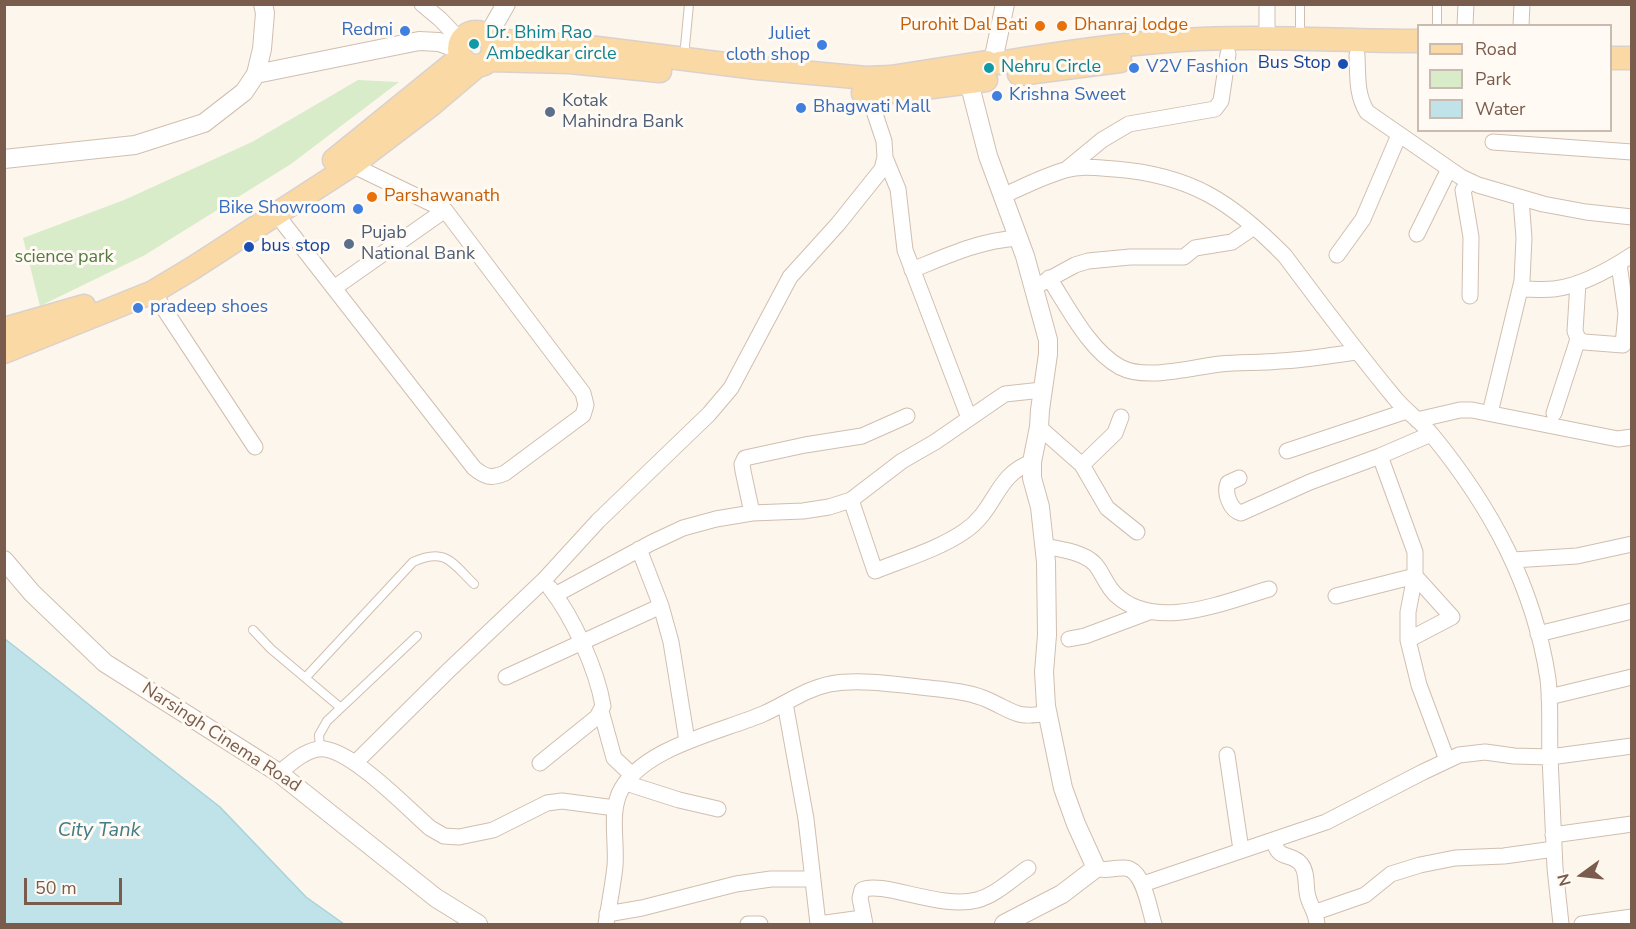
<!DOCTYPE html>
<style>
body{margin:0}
#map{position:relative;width:1636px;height:929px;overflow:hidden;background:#fdf6ec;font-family:"Nunito Sans",sans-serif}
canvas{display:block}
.frame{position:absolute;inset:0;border:6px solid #7a5c4d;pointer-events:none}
.legend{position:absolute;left:1417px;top:24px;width:195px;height:108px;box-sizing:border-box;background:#fffaf3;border:2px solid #cabbb1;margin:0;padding:8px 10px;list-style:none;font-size:18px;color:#7a5c4d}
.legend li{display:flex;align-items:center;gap:12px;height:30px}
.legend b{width:30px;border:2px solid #cabbb1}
.north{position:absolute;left:1552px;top:845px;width:60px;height:60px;-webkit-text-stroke:4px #fffaf3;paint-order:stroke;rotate:255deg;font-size:16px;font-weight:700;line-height:24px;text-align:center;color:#7a5c4d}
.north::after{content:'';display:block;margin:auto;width:21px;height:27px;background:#7a5c4d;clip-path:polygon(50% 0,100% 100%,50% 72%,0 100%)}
.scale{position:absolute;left:24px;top:878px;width:98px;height:27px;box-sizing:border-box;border:3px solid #7a5c4d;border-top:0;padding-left:8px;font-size:18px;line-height:21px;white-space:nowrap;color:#7a5c4d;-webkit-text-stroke:4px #fffaf3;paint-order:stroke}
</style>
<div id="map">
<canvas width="1636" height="929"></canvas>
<div class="frame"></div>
<ul class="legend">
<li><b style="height:8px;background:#fbd9a5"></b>Road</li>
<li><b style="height:16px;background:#d8ecc9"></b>Park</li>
<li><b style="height:16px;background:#bfe3e8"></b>Water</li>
</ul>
<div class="north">N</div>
<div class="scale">50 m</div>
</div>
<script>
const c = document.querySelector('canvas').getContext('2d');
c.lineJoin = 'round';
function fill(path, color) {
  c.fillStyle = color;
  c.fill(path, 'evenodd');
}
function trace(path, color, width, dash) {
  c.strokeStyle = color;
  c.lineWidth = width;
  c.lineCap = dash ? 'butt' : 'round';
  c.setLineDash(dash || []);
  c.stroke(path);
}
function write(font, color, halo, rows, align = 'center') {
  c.font = font + ' "Nunito Sans",sans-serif';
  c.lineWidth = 6;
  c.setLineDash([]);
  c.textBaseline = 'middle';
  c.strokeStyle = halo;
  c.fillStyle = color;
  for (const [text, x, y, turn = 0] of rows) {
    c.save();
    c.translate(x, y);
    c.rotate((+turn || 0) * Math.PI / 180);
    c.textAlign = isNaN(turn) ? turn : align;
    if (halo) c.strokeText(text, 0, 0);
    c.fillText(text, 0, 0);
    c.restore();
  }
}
fill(new Path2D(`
 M358,80L399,82L291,164L145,255L40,306L23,238L124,200L252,142Z`), '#d8ecc9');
const water = new Path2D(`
 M5,639L220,807L306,897L344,924H5Z`);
fill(water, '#bfe3e8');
trace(water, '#a5d3da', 1.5);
const service = new Path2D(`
 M1300,4V37
 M1437,26V4
 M684,57L689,4
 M253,630L271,649L341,708
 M306,677L413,562C446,547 452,563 474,584
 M320,749L319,735L327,721L417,636`);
const minor = new Path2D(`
 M422,4L440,19L461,41
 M1267,4V38
 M1465,26L1466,4
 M1521,26L1522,4
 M1357,55C1358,75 1356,94 1367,112L1461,177L1478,185L1543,204L1586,212L1632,217
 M1493,142L1632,152
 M883,165L886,160L898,189L905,250L969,418
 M1068,168L1102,140L1129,124L1215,109L1221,101L1228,54
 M1002,196C1023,187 1044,176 1065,170C1083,165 1098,168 1115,169C1191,175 1232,202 1285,256C1320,303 1356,351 1394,397C1405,411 1421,421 1432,435C1491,507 1534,586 1548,679C1551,704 1549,731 1550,757L1632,746
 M277,215L474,468C485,477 491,479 505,473L583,415L586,405L583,393L445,210L352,165
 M1417,234L1449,169
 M1337,255L1363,219L1399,135
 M912,270C949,255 978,241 1018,238
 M1049,278C1068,307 1089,350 1120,367C1146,381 1193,367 1220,364C1240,362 1260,363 1280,361C1306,360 1332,355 1357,352
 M1042,283L1075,265L1088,261L1130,257H1184L1195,248L1232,242L1254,227
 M1578,283L1575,331L1578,339L1584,342L1623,345L1626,313L1619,264
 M334,288L445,210
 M1521,289C1532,289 1543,290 1554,289C1581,286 1609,270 1632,255
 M153,292L255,447
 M1470,296L1471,237L1463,190L1470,182
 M1490,413L1522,281L1524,238L1521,199
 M1554,413L1578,339
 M1417,420L1460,410H1472L1618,439L1632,437
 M1039,427L1082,465L1107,508L1137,532
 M1287,451L1407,411
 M1380,456L1415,552V576L1408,612V640L1419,685L1447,760
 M1082,465L1115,433L1121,417
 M1239,478L1228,483C1224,493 1230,510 1241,513L1310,482L1380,456L1431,434
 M851,500L875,571C905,559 939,549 965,531C997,509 995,475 1032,462
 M752,513L743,471L742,464L745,458L805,445L862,436L907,416
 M1044,546C1062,550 1088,552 1098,568C1104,577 1108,588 1116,595C1156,632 1224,602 1269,589
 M639,549L661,606L671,642L687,741
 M1513,560L1577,556L1632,544
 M555,595L651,543L683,528L716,519L752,513L803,511L829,507L851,500L902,461L935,442L996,400L1005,394L1042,390
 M1336,596L1415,576L1452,617L1408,640
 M1538,634L1632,611
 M1069,639L1085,636L1149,612
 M506,677L661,606
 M1549,697L1632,677
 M785,703L806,819L818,924
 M601,711L614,758L631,774
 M1227,755L1241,850
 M356,762L448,671L544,580L598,521L709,414L731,388L790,277L838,224L882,169L885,157L884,141L868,93
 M540,763L597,717L603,706C597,670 573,617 550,588
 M279,773C291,763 303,752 318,749C348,745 408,809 430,828L444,836L459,837L493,830L547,803L562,801L615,808
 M626,783L679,800L718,809
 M1553,835L1632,824
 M1274,840C1277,861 1291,852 1301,864C1308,873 1305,887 1308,897C1311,908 1316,912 1317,924
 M1096,868C1106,872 1114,867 1125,868C1144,869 1149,909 1154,924
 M1143,884L1326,822L1423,772L1459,755L1485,752L1514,756L1550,757L1555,868L1561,924
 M1316,912L1365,895L1391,874L1420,865L1455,858L1504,856L1554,849
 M607,914L642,908L736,884L771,879H812
 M606,924C609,905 613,885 615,866C617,842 610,817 619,794C639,748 721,732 763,714C786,704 805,689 830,684C863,678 906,686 939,689C955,691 973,693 988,700C1015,712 1016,719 1048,713
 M748,924H760
 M819,924L862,918
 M865,924L860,898L862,890C882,880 941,910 977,900C996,895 1012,879 1028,868
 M1582,924L1632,917`);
const tertiary = new Path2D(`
 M487,37L506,4
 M993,61L1005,4
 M256,74L419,41L439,42L459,49
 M969,82L988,156L1025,256L1048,340V354L1040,410L1039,427L1032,462V478L1040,507L1046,562L1047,635L1044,672L1046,706L1063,788L1076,824L1096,868L1062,894L1004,924
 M4,159L135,145L204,123L244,92L256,74L262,49L265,13L263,4
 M4,560L32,593L105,663L279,773L436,898L478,924`);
const primary = new Path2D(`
 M459 49a17 17 0 1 1 34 0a17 17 0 1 1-34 0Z
 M490,40L589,47L757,68L866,78L891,77L987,62
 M1610,58H1632
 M489,60L570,62L660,71
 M999,63C1059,53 1120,44 1181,40C1260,35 1339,41 1418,41
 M1019,74L1120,61
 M863,93L894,92L986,80
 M334,160L461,57
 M4,329L84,306
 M4,352L153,292L193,268L352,165L431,105L477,66`);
trace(service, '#d1beb0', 10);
trace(minor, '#d1beb0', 17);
trace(tertiary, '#d1beb0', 20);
trace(primary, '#dad1cd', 25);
trace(service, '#fff', 8);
trace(minor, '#fff', 15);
trace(tertiary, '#fff', 18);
trace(primary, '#fbd9a5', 22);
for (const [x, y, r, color] of [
 [1040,26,6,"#e8710a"],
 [1062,26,6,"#e8710a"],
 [405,31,6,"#3f7fe0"],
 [474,44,6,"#0f9aa8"],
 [822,45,6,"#3f7fe0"],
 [1343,64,6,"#1a4fb4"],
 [989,68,6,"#0f9aa8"],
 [1134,68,6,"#3f7fe0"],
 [997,96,6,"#3f7fe0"],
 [801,108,6,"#3f7fe0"],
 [550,112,6,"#5c6f8a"],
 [372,197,6,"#e8710a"],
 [358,209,6,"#3f7fe0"],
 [349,244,6,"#5c6f8a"],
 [249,247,6,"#1a4fb4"],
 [138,308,6,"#3f7fe0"]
]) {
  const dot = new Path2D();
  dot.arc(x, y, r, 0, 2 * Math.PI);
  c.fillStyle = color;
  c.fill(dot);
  trace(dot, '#fffaf3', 2);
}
write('18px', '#c56008', '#fffaf3', [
 ["Purohit Dal Bati",1028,26,"right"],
 ["Dhanraj lodge",1074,26],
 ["Parshawanath",384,197]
], 'left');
write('18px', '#366cbe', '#fffaf3', [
 ["Redmi",393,31,"right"],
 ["Juliet",810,35,"right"],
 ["cloth shop",810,56,"right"],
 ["V2V Fashion",1146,68],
 ["Krishna Sweet",1009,96],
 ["Bhagwati Mall",813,108],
 ["Bike Showroom",346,209,"right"],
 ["pradeep shoes",150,308]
], 'left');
write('18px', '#0d838f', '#fffaf3', [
 ["Dr. Bhim Rao",486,34],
 ["Ambedkar circle",486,55],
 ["Nehru Circle",1001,68]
], 'left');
write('18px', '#164399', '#fffaf3', [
 ["Bus Stop",1331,64],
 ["bus stop",261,247,"left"]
], 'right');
write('18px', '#4e5e75', '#fffaf3', [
 ["Kotak",562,102],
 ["Mahindra Bank",562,123],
 ["Pujab",361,234],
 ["National Bank",361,255]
], 'left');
write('18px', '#537a41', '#fffaf3', [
 ["science park",64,258]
]);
write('18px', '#7a5c4d', '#fffaf3', [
 ["Narsingh Cinema Road",221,738,33]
]);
write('italic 20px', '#437c86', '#fffaf3', [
 ["City Tank",99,831]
]);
</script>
